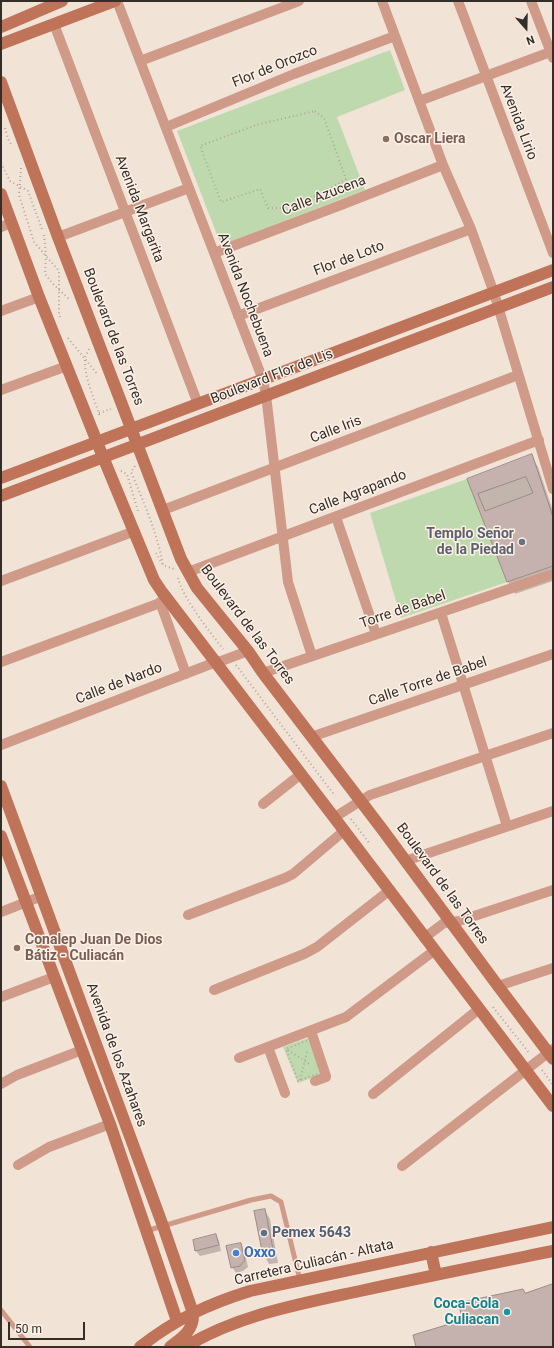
<!DOCTYPE html>
<meta charset="utf-8">
<style>
body{margin:0}
#map{position:relative;width:554px;height:1348px;overflow:hidden;background:#f2e3d7;font-family:Roboto,sans-serif}
canvas{display:block}
.frame{position:absolute;inset:0;border:2px solid #342e29;pointer-events:none}
.north{position:absolute;left:506px;top:8px;width:40px;height:40px;-webkit-text-stroke:3px #fdf1e7;paint-order:stroke;rotate:160deg;font-size:11px;font-weight:700;line-height:16px;text-align:center;color:#342e29}
.north::after{content:'';display:block;margin:auto;width:14px;height:18px;background:#342e29;clip-path:polygon(50% 0,100% 100%,50% 72%,0 100%)}
.scale{position:absolute;left:8px;top:1322px;width:77px;height:18px;box-sizing:border-box;border:2px solid #342e29;border-top:0;padding-left:5px;font-size:12px;line-height:14px;white-space:nowrap;color:#342e29;-webkit-text-stroke:3px #fdf1e7;paint-order:stroke}
</style>
<div id="map">
<canvas width="554" height="1348"></canvas>
<div class="frame"></div>
<div class="north">N</div>
<div class="scale">50 m</div>
</div>
<script>
const c = document.querySelector('canvas').getContext('2d');
c.lineJoin = 'round';
function fill(path, color) {
  c.fillStyle = color;
  c.fill(path, 'evenodd');
}
function trace(path, color, width, dash) {
  c.strokeStyle = color;
  c.lineWidth = width;
  c.lineCap = dash ? 'butt' : 'round';
  c.setLineDash(dash || []);
  c.stroke(path);
}
function write(font, color, halo, rows, align = 'center') {
  c.font = font + ' Roboto,sans-serif';
  c.lineWidth = 3;
  c.setLineDash([]);
  c.textBaseline = 'middle';
  c.strokeStyle = halo;
  c.fillStyle = color;
  for (const [text, x, y, turn = 0] of rows) {
    c.save();
    c.translate(x, y);
    c.rotate((+turn || 0) * Math.PI / 180);
    c.textAlign = isNaN(turn) ? turn : align;
    if (halo) c.strokeText(text, 0, 0);
    c.fillText(text, 0, 0);
    c.restore();
  }
}
fill(new Path2D(`
 M390,50L405,90L337,117L365,190L221,245L177,131Z
 M467,479L507,582L401,618L370,513Z
 M311,1037L325,1073L298,1083L283,1047Z`), '#bdd9ad');
fill(new Path2D(`
 M531,455L538,467L553,511V581L515,594L508,582L468,480Z
 M265,1211L270,1219L278,1263L269,1264L264,1255Z
 M216,1236L219,1241L221,1251L200,1256L196,1251L194,1241Z
 M240,1244L244,1250L248,1267L243,1271L236,1273L232,1267Z`), '#0003');
const building = new Path2D(`
 M532,454L553,517V566L507,582L467,479Z
 M526,477L533,493L485,511L478,494Z
 M265,1209L274,1254L263,1256L254,1211Z
 M216,1234L219,1245L195,1251L193,1240Z
 M241,1243L245,1260L240,1266L231,1268L226,1246Z
 M553,1284V1347H416L413,1335L463,1320L458,1303L523,1289L525,1293Z`);
fill(building, '#c5b1ae');
trace(building, '#9c8a86', 1);
trace(new Path2D(`
 M315,111L324,118L346,179L322,193L284,208H268L260,189L221,202L200,146L256,125Z
 M5,128L8,139L11,144
 M1,163L10,181L28,191L42,229
 M21,168L19,195L34,242L59,271V314L60,317
 M44,235L46,256L45,274L53,284L69,299
 M68,338L98,375
 M89,349C88,352 86,355 85,358C83,372 94,400 99,413V416
 M99,413L111,409
 M135,466L131,472C144,503 157,532 163,565L174,569
 M121,471L127,474L138,511
 M156,553L163,565
 M178,578C183,598 209,631 223,649
 M236,665L335,796
 M351,819L370,844
 M493,1007L530,1054
 M311,1039L322,1072L298,1081L286,1049Z
 M288,1050L311,1065
 M542,1070L553,1085
 M300,1080L307,1052`), '#b1a59b', 2, [1, 3]);
trace(new Path2D(`
 M146,1231L251,1200L271,1196L281,1202L300,1280
 M1,1310L30,1347`), '#cf9b88', 5);
trace(new Path2D(`
 M117,1L263,380L266,395L288,582L312,656
 M382,1L443,165L471,229L494,293L553,489
 M458,1L553,253
 M531,1L553,58
 M54,24L198,404
 M140,61L299,1
 M419,101L553,51
 M166,127L294,74L395,36
 M1,227L11,223
 M58,237L189,188
 M214,253L341,205L443,165
 M1,311L39,297
 M238,316L471,229
 M1,390L67,366
 M163,510L518,375
 M336,517L376,634
 M188,572L539,440
 M1,581L135,531
 M160,602L186,674
 M441,613L507,826
 M1,662L168,600
 M263,673L553,574
 M311,737L553,654
 M1,745L216,662L224,660L248,651
 M263,804L301,774
 M335,817L370,795L553,733
 M405,861L553,811
 M1,912L42,896
 M188,915L285,878L293,874L345,830
 M424,938L444,923L459,921L553,890
 M498,986L553,968
 M214,990L304,954L317,947L390,890
 M1,997L54,977
 M311,1031L326,1076V1077L315,1081
 M268,1047L285,1093
 M239,1058L346,1017L435,950
 M1,1084L17,1075L82,1050
 M373,1094L479,1009
 M18,1165L49,1147L110,1124
 M402,1166L553,1049`), '#cf9b88', 10);
trace(new Path2D(`
 M1,27L62,1
 M1,44L115,1
 M1,82L58,237L181,559L197,588L248,651L263,673L382,829L498,986L553,1059
 M1,194L39,297L103,457L154,580L162,592C293,763 423,934 553,1106
 M1,478L553,270
 M1,496L553,287
 M1,786L163,1226L193,1313C194,1330 183,1337 170,1347
 M1,836L110,1124L177,1321
 M431,1252L436,1275
 M140,1347C174,1320 208,1304 250,1291L553,1227
 M185,1347C238,1315 300,1304 360,1291C424,1277 489,1264 553,1251`), '#bf7459', 12);
for (const [x, y, r, color] of [
 [386,139,4,"#8d6e63"],
 [522,542,4,"#6b7280"],
 [17,948,4,"#8d6e63"],
 [264,1233,4,"#5c6f8a"],
 [236,1253,4,"#3f7fe0"],
 [507,1312,4,"#0f9aa8"]
]) {
  const dot = new Path2D();
  dot.arc(x, y, r, 0, 2 * Math.PI);
  c.fillStyle = color;
  c.fill(dot);
  trace(dot, '#fdf1e7', 1.5);
}
write('14px', '#342e29', '#fdf1e7', [
 ["Flor de Orozco",275,67,-22],
 ["Avenida Lirio",518,122,69],
 ["Calle Azucena",324,196,-21],
 ["Avenida Margarita",139,209,69],
 ["Flor de Loto",349,259,-21],
 ["Avenida Nochebuena",245,295,69],
 ["Boulevard de las Torres",113,337,69],
 ["Boulevard Flor de Lis",272,377,-21],
 ["Calle Iris",336,430,-21],
 ["Calle Agrapando",358,493,-21],
 ["Torre de Babel",403,610,-19],
 ["Boulevard de las Torres",247,625,53],
 ["Calle Torre de Babel",428,682,-19],
 ["Calle de Nardo",119,684,-21],
 ["Boulevard de las Torres",442,884,54],
 ["Avenida de los Azahares",116,1055,70],
 ["Carretera Culiacán - Altata",314,1263,-13]
]);
write('bold 14px', '#785e54', '#fdf1e7', [
 ["Oscar Liera",394,139],
 ["Conalep Juan De Dios",25,940],
 ["Bátiz - Culiacán",25,956]
], 'left');
write('bold 14px', '#5b616d', '#fdf1e7', [
 ["Templo Señor",514,534],
 ["de la Piedad",514,550]
], 'right');
write('bold 14px', '#4e5e75', '#fdf1e7', [
 ["Pemex 5643",272,1233]
], 'left');
write('bold 14px', '#366cbe', '#fdf1e7', [
 ["Oxxo",244,1253]
], 'left');
write('bold 14px', '#0d838f', '#fdf1e7', [
 ["Coca-Cola",499,1304],
 ["Culiacan",499,1320]
], 'right');
</script>
